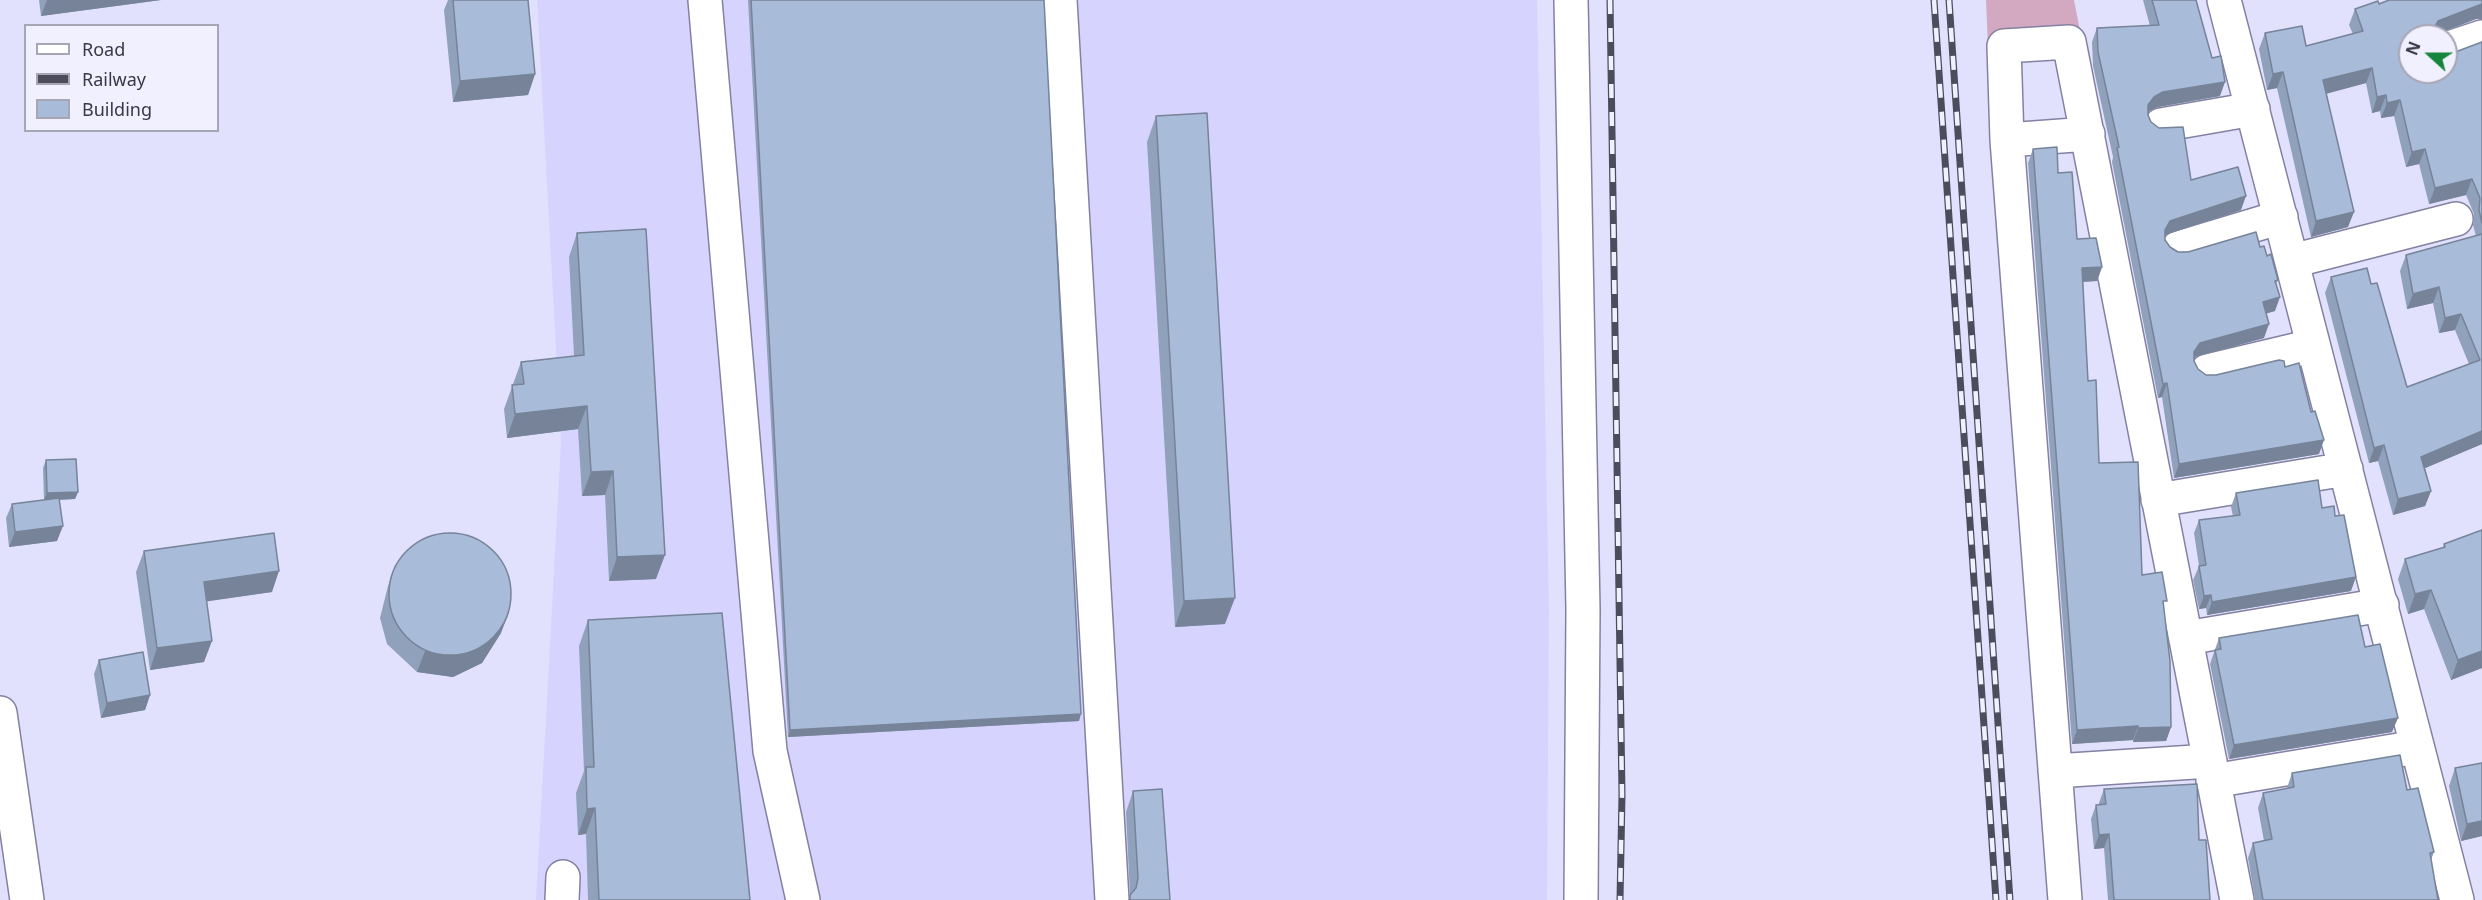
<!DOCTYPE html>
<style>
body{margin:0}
#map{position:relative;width:2482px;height:900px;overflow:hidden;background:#e2e1fd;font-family:"Noto Sans",sans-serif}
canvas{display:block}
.legend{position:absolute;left:24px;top:24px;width:195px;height:108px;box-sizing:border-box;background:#f0f0fe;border:2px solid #a7a6b4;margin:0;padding:8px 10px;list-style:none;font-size:18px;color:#393846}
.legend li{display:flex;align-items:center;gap:12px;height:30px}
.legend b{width:30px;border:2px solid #a7a6b4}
.north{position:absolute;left:2398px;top:24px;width:60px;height:60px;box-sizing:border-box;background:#f0f0fe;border:2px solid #a7a6b4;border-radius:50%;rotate:291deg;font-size:16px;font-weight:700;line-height:24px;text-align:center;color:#393846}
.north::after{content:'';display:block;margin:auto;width:21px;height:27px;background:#16843b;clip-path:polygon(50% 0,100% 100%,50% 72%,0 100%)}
</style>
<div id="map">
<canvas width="2482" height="900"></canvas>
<ul class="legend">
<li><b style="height:8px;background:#fff"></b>Road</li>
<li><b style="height:8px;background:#4d4c5c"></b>Railway</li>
<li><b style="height:16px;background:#a8bbd9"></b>Building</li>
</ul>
<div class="north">N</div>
</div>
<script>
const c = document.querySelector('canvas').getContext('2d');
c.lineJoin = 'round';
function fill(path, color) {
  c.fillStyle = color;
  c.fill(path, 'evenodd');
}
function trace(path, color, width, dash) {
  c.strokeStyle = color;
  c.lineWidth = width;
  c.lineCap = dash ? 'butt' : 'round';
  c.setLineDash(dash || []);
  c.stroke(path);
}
fill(new Path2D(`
 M537,0H1537L1549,609L1547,900H536L561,442Z`), '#d6d4fe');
fill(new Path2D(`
 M1986,0H2074L2082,41L1988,47Z`), '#d3a9c1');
const minor = new Path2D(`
 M705,0L770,751L803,900
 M1060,0L1112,900
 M1571,0L1583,609L1581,900
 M2224,0L2457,900
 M2446,49L2482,37
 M2161,125L2253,109
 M2007,140L2088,134
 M2178,248L2281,217
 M2292,261L2456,219
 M2207,371L2312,346
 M2158,500L2346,469
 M2186,638L2382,605
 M0,713L27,900
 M2055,771L2210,761
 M2213,781L2417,747
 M562,900L563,877
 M2065,900L2007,140L2004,46L2069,42L2237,900`);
trace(minor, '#8381a1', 36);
trace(minor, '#fff', 33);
const rail = new Path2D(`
 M1610,0L1622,794L1620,900
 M1934,0L1996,900
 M1949,0L2010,900`);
trace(rail, '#4d4c5c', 7);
trace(rail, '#f0f0fe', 4.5, [14]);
fill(new Path2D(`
 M39,0H161L41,16Z
 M448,0H453L535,74L528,95L453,102L444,10Z
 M748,0H1044L1079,721L788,737Z
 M2143,0H2196L2220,96L2158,107L2149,111L2148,115L2151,122L2191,180L2241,210L2165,235V240L2170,247L2178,252L2260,247L2267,256L2278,280L2276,284L2275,311L2266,313L2264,338L2195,357L2194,361L2198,369L2319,454L2174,478L2162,397L2158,398L2112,162L2113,157L2093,66L2092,42L2097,28L2150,26Z
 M2482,0V19H2476L2434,36H2410L2447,52L2458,51L2482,42V444L2425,468L2431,491L2425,506L2393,515L2378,461L2369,463L2325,293L2331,277L2371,284L2407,387L2469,364L2455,330L2439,333L2433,303L2407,309L2400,271L2406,255L2476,236L2473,225L2474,214L2466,195L2429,204L2419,164L2406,167L2394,116L2381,118L2380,111L2372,113L2366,83L2326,94L2348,227L2311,237L2277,88L2267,90L2259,49L2265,33L2306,46L2353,34L2349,25L2355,9L2379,4Z
 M1156,116L1225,624L1175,627L1147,142Z
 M2033,149L2058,173L2077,239L2102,267L2097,281L2083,282L2088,381L2099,463L2142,575L2164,609L2171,727L2166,741L2133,742V740L2072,744L2028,163Z
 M577,233L656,579L609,581L605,495L582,496L578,429L507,438L504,409L521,362L574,356L569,257Z
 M46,460L78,492L75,499L60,500L57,541L9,547L6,518L12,504L44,500L43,468Z
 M2236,493L2322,508L2351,591L2207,615L2206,608L2199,609L2193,580L2199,566L2194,533L2199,520L2233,516L2231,507Z
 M2444,544L2482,668L2451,680L2424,609L2408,614L2398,579L2405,559L2443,548Z
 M144,551L272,592L206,601L204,662L150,670L136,572Z
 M395,565L501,633L482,663L453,677L417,672L387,644L380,618L388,586Z
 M588,620L750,900H588L586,834L578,835L576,793L584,771L579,646Z
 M2219,638L2365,647L2392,732L2229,759L2210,664Z
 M99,660L150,695L145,710L101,718L94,674Z
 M2482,763V836L2461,841L2449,786L2455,768Z
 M2292,773L2407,790L2434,852L2431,860L2438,900H2255L2248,858L2253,843L2264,841L2258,808L2263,793L2287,788Z
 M2104,789L2199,840L2210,900H2108L2104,848L2094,849L2091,819L2096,805H2099V803Z
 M1133,791L1170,900H1128L1130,894L1126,812Z`), '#90a1bb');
fill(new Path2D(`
 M47,0H161L41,16Z
 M2482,4V19H2476L2431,36L2438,21Z
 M2372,68L2366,83L2317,96L2323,80Z
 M2283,72L2277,88L2267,90L2273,74Z
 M535,74L528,95L453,102L460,81Z
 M2225,82L2220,96L2158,107L2149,111L2143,119L2148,105L2154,97L2163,92Z
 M2386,95L2380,111L2372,113L2377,97Z
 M2400,100L2394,116L2381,118L2387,103Z
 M2425,149L2419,164L2406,167L2412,152Z
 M2472,179L2466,195L2429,204L2435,188Z
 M2246,196L2241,210L2165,235V230L2170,221Z
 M2354,212L2348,227L2311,237L2316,221Z
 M2102,267L2097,281L2077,282L2082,268Z
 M2439,287L2433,303L2407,309L2413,294Z
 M2280,297L2275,311L2258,316L2263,302Z
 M2461,314L2455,330L2439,333L2445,318Z
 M2269,324L2264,338L2195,357L2189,366L2194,352L2200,343Z
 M2167,383L2162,397L2158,398L2163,384Z
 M587,406L578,429L507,438L515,414Z
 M2482,431V444L2416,472L2421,457Z
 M2324,440L2319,454L2174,478L2179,464Z
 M2384,445L2378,461L2369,463L2374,448Z
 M613,471L605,495L582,496L591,472Z
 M2431,491L2425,506L2393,515L2398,499Z
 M78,492L75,499L44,500L47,493Z
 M63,526L57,541L9,547L15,532Z
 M665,555L656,579L609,581L617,557Z
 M279,571L272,592L196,603L204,582Z
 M2356,577L2351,591L2207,615L2212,602Z
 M2431,590L2424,609L2408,614L2415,594Z
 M2211,595L2206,608L2199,609L2204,596Z
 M1235,598L1225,624L1175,627L1184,601Z
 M509,612L501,633L482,663L453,677L417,672L425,651Z
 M212,641L204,662L150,670L157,648Z
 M2482,651V668L2451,680L2458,660Z
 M150,695L145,710L101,718L107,703Z
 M1081,714L1079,721L788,737L790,730Z
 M2398,718L2392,732L2229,759L2234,745Z
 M2138,726L2133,740L2072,744L2077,730Z
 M2171,727L2166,741L2133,742L2138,728Z
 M595,808L586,834L578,835L587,809Z
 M2482,821V836L2461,841L2467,824Z
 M2109,834L2104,848L2094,849L2099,835Z`), '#768398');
const building = new Path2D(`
 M453,0H528L535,74L460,81Z
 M751,0H1044L1081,714L790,730Z
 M2152,0H2196L2212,58L2221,56L2225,82L2163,92L2154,97L2148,105V115L2151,122L2159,128L2183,127L2191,180L2238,167L2246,196L2170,221L2165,230V240L2170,247L2178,252H2188L2256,232L2260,247L2264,246L2267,256L2271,254L2278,280L2275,281L2280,297L2263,302L2269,324L2200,343L2194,352V361L2198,369L2206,375H2216L2279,360L2284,361L2285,367L2299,363L2311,412L2315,411L2324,440L2179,464L2167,383L2163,384L2117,148L2119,147L2098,52L2097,28L2159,25Z
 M2389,0H2482V4L2438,21L2433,30L2434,36H2410V72H2446V51H2458L2482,42V223L2479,210L2480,198L2472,179L2435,188L2425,149L2412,152L2400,100L2387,103L2386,95L2377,97L2372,68L2323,80L2354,212L2316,221L2283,72L2273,74L2265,33L2302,26L2306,46L2363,31L2355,9L2378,1L2379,4Z
 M1207,113L1235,598L1184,601L1156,116Z
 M2057,147L2058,173L2072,172L2077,239L2096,238L2102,267L2082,268L2088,381L2096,380L2099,463L2138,462L2142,575L2162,572L2167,601H2163L2170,661L2171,727L2138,728V726L2077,730L2033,149Z
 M646,229L665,555L617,557L613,471L591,472L587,406L515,414L512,385L524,384L521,362L584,355L577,233Z
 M2482,234V431L2421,457L2431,491L2398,499L2384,445L2374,448L2331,277L2367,268L2371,284L2377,283L2407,387L2480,360L2461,314L2445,318L2439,287L2413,294L2406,255Z
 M76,459L78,492L47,493L46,460Z
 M2318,480L2322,508L2334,506L2335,516L2344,515L2356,577L2212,602L2211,595L2204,596L2199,566L2206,565L2199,520L2240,515L2236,493Z
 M59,498L63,526L15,532L12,504Z
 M2482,530V651L2458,660L2431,590L2415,594L2405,559L2445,547L2444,544Z
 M274,533L279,571L204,582L212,641L157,648L144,551Z
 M389 594a61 61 0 1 1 122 0a61 61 0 1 1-122 0Z
 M722,613L750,900H599L595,808L587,809L586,767H594L588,620Z
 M2358,615L2365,647L2380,644L2398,718L2234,745L2215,650L2221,649L2219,638Z
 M143,652L150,695L107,703L99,660Z
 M2400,755L2407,790L2418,788L2434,852L2430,853L2438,900H2263L2253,843L2272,839L2263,793L2294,787L2292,773Z
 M2482,763V821L2467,824L2455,768Z
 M2197,784L2199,840H2206L2210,900H2114L2109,834L2099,835L2096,805L2106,804L2104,789Z
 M1162,789L1170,900H1130V895L1136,888L1138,878L1133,791Z`);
fill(building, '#a8bbd9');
trace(building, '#768398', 1.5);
</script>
